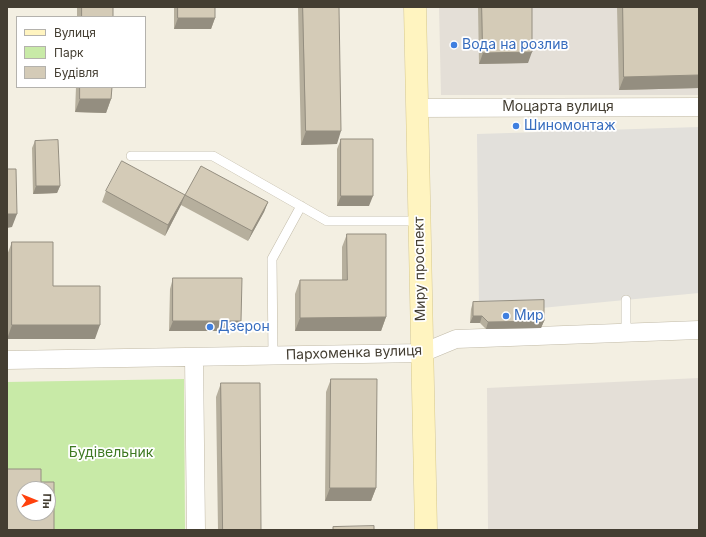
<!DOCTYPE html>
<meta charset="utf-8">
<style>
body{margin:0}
#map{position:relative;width:706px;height:537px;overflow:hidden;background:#f3efe2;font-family:Inter,sans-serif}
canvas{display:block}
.frame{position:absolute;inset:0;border:8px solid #443e32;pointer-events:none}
.legend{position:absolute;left:16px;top:16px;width:130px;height:72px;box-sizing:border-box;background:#fff;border:1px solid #b4b2ad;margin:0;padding:5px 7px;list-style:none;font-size:12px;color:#443e32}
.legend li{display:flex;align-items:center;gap:8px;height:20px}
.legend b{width:20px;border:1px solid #b4b2ad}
.north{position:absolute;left:16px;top:481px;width:40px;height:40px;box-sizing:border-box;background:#fff;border:1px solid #b4b2ad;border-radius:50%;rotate:91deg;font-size:11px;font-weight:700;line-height:16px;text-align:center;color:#443e32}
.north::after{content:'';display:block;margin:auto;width:14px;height:18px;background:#ff410d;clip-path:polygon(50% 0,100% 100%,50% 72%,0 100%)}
</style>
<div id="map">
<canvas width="706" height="537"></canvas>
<div class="frame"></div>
<ul class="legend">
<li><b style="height:5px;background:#fff4c0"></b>Вулиця</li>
<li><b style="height:11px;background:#c8eaa7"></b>Парк</li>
<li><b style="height:11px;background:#d4cbb7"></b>Будівля</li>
</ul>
<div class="north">Пн</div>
</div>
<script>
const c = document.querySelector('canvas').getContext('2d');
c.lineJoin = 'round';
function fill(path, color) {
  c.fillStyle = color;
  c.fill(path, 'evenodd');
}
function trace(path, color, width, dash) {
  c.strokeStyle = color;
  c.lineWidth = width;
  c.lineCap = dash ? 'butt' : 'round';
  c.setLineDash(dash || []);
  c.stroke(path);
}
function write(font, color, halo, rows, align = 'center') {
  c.font = font + ' Inter,sans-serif';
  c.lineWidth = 3.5;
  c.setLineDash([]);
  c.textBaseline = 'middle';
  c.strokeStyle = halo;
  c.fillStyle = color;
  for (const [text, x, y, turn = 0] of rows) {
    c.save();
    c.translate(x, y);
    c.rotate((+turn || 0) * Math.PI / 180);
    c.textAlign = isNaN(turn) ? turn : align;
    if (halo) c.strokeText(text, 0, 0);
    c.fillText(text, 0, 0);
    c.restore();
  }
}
fill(new Path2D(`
 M439,7H699V95H441Z
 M699,378V530H488L487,388Z`), '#e4dfd7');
fill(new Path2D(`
 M184,379L185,530H7V382ZM24,489H48V513H24Z`), '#c8eaa7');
fill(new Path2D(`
 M699,127V293L541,308L479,309L477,134Z`), '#e2e0db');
const lane = new Path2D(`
 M131,156H213L327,221H419
 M626,300V333
 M273,356L272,259L301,206`);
const street = new Path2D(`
 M416,108L699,107
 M194,358L196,530
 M7,360L422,353L456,339L699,330`);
const secondary = new Path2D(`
 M415,7L426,530`);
trace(lane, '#c1baa7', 10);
trace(street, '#c1baa7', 19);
trace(secondary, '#d6c88e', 23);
trace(lane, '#fff', 9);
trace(street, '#fff', 18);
trace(secondary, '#fff4c0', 22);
fill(new Path2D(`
 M77,7H113V17H77Z
 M174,7H215V18L211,29H174Z
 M298,7H339L337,144L301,145Z
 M478,7H532L528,63L479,64Z
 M617,7H699V88L619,90Z
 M76,87H112L111,99L106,113L75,112Z
 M341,139L369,206H337V149Z
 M35,141L60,186L57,193L33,194L32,148Z
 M106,191L185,195L268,202L264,212L248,241L181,205L165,236L102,202Z
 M347,234L386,317L381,331H295V294L300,280H342V247Z
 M12,242L95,339H7V255Z
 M173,278L238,331H169L170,289Z
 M473,302L544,321L541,328L486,329L480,323H470L471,309Z
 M331,379L376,488L371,501H325L326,392Z
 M221,383L261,530H218L216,397Z`), '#b6af9d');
fill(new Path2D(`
 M178,18H215L211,29H174Z
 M532,52L528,63L479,64L483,53Z
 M699,75V88L619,90L624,77Z
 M80,99H111L106,113L75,112Z
 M306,131H341L337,144L301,145Z
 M36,186H60L57,193L33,194Z
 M185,195L181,205L165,236L168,225Z
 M341,196H373L369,206H337Z
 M268,202L264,212L248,241L252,231Z
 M7,214H17L12,227L7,228Z
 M473,316H482L480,323H470Z
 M386,317L381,331H295L300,318Z
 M173,321H241L238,331H169Z
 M544,321L541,328L486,329L488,322Z
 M12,325H100L95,339H7Z
 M330,488H376L371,501H325Z`), '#948e80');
const building = new Path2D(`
 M82,7H113V17H82Z
 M178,7H215V18H178Z
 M303,7H339L341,131H306Z
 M482,7H532V52L483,53Z
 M623,7H699V75L624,77Z
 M80,87H112L111,99H80Z
 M341,139H373V196H341Z
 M58,140L60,186H36L35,141Z
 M122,161L185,195L201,166L268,202L252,231L185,195L168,225L106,191Z
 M7,169H16L17,214H7Z
 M347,234H386V317L300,318V280H347Z
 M12,242H53V286H100V325H12Z
 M173,278H242L241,321H173Z
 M544,300V321L488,322L482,316H473V302Z
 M331,379H377L376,488H330Z
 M221,383H260L261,530H223Z
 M7,469H41V482H54V530H7ZM24,489H48V513H24Z
 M374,526V530H333V527Z`);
fill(building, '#d4cbb7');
trace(building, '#948e80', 1);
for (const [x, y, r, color] of [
 [454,45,4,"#3f7fe0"],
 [516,126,4,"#3f7fe0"],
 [506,316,4,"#3f7fe0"],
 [210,327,4,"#3f7fe0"]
]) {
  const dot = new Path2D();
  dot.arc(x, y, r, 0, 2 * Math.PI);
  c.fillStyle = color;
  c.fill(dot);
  trace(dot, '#fff', 1.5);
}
write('14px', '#366cbe', '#fff', [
 ["Вода на розлив",462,45],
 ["Шиномонтаж",524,126],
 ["Мир",514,316],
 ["Дзерон",218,327]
], 'left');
write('14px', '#443e32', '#fff', [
 ["Моцарта вулиця",558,107],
 ["Миру проспект",420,269,-91],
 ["Пархоменка вулиця",354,353,-2]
]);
write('14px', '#3e7922', '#fff', [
 ["Будівельник",111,453]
]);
</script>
